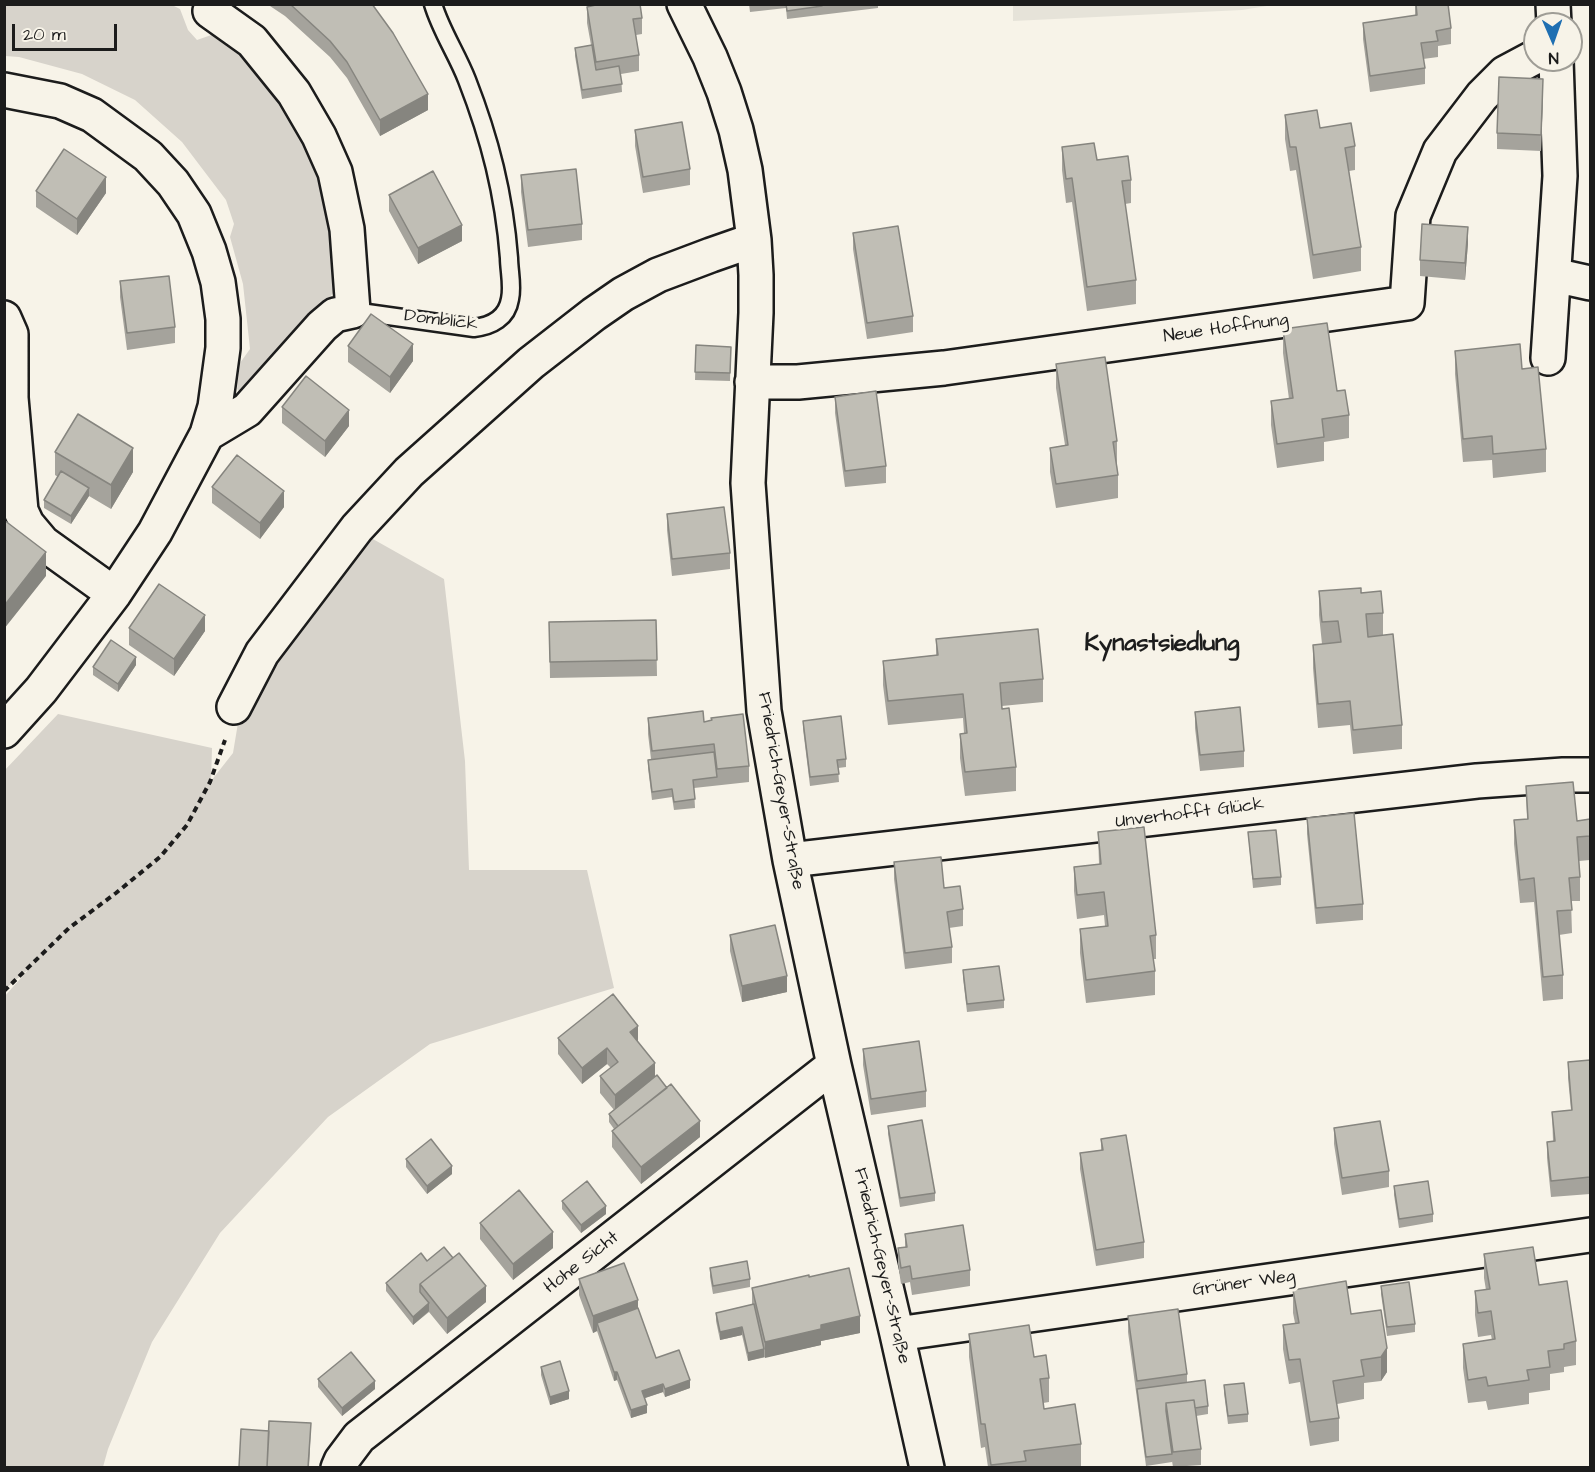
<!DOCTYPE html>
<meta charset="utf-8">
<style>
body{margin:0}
#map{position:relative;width:1595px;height:1472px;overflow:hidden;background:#f7f3e8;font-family:"Architects Daughter",sans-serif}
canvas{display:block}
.frame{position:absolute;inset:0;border:6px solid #1c1c1c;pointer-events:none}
.north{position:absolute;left:1523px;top:12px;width:60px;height:60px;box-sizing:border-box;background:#f7f3e8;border:2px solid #9f9d96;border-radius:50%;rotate:178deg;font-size:16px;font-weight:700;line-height:24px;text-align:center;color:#1c1c1c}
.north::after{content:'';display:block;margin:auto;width:21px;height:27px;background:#1f6fb2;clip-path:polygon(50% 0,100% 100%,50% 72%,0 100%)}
.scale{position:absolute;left:12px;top:24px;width:105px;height:27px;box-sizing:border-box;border:3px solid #1c1c1c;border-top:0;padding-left:8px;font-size:18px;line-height:21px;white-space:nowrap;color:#1c1c1c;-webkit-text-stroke:4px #f7f3e8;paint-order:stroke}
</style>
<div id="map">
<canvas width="1595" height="1472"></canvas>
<div class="frame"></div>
<div class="north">N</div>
<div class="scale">20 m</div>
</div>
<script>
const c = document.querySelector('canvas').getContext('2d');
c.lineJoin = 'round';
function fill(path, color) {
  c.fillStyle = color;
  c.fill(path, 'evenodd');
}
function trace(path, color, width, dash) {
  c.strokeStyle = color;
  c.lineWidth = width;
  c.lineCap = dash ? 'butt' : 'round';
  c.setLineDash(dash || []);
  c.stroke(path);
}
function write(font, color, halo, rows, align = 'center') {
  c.font = font + ' "Architects Daughter",sans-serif';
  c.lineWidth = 6;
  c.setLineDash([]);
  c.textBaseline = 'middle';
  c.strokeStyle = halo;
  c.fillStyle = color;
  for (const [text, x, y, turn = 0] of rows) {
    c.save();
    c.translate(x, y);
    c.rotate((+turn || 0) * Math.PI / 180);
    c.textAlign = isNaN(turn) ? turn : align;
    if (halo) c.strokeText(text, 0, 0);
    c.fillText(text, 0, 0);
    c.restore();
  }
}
fill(new Path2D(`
 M1013,5V4L1273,5L1242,10L1013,21Z`), '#e6e3d9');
fill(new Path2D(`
 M170,4L180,9L188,30L197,40L217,33L241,44L283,96L324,175L340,285L244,397L237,389L240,363L250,349L243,284L230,237L234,224L226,200L182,142L135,100L82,74L19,57L5,56L4,5Z
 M364,534L444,579L465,761L469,870H587L614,988L430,1044L328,1117L220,1233L152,1342L108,1449L103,1467H5L4,997L29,969L5,989L4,771L58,714L212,748L211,781L233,753L240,711Z`), '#d7d3cb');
const service = new Path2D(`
 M353,311L474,328C492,326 507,318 510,299C513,286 509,270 509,258C504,194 490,139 467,80C457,54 441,31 433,4`);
const minor = new Path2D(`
 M684,4L710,57L724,92L736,130L745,170L754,240L756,275V313L748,483L764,711L790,860L834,1065L897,1334L927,1468
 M1553,4L1554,24
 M4,90L60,101L92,115L148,156L173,183L194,214L209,251L218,282L223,319V348L215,407L207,434L155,532L114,594L41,690L4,731
 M1554,275L1590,283
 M4,318L11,334V398L21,511L27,524L43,543L114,594
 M1548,358L1560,176L1556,60
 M752,382H798L944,368L1407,303L1413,216L1440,151L1482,96L1505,73L1535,57
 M207,434L247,410L322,326L335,315L353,311L347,229L335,172L319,136L294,93L252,41L210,11
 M234,707L262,653L357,528L409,472L531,363L594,314L623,294L658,275L711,255L754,240
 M790,860L1477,781L1563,775H1590
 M897,1334L1590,1235
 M338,1468L341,1461L359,1437L834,1065`);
trace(service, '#1c1c1c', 21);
trace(minor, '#1c1c1c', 38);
trace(new Path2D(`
 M4,991L69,928L116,893L160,857L187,825L210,782L225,740`), '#1c1c1c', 4, [6, 4.5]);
trace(service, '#f7f3e8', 16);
trace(minor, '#f7f3e8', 33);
fill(new Path2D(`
 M267,4H372L428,110L380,136L347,78L330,57L285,16Z
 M749,4H878V8L787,19L786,8L750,12Z
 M1415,4H1448L1451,28V44L1438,46V57L1423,59L1425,68V84L1370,92L1363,39V23L1415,16Z
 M587,7L642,18V34L636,35L639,55V71L621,74L622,92L582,99L575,56V48L591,45L587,23Z
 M1543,95L1541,151L1497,149V133Z
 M1285,115L1320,128L1355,146V170L1349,171L1361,247V271L1313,279L1296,170L1290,171L1285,139Z
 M635,130L690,169V185L643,193L635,146Z
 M1062,147L1097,160L1131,180V203L1125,204L1136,280V304L1087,311L1072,202L1066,203L1062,170Z
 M521,175L582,224V240L528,247L521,192Z
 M36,191L106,193L77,235L36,207Z
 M389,195L462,241L418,264L389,211Z
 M853,233L913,316V332L867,339L853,249Z
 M1468,243L1465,280L1420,276V260Z
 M120,281L175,327V343L127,350L120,297Z
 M1283,329L1337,391L1349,415V438L1324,442V461L1277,468L1271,425V401L1289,399L1283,353Z
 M696,345L731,347L730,381L695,380Z
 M348,346L413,361L390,393L348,362Z
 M1455,351L1522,369L1546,449V472L1493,478L1492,460L1463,462L1455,374Z
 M1056,364L1117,441V465L1118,475V498L1056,508L1050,472V448L1065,445L1056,388Z
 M835,397L886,466V483L845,487L835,413Z
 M282,407L349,426L325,457L282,423Z
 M55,452L133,472L111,509L89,496L71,524L44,508V500L58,477L55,475Z
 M212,487L284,507L260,539L212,503Z
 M667,514L730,553V569L672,576L667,530Z
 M1319,591L1361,593L1383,613V635L1402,725V749L1353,754L1350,725L1318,728L1313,668V645L1322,644L1319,615Z
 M656,620L657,676L550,678L549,622Z
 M129,628L205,631L174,676L129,645Z
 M936,639L1043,679V702L1002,706L1016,767V791L965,796L960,758V734L964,733L963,718L888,725L883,685V661L936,655Z
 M136,665L118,692L93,675V667Z
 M1195,712L1244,751V767L1200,771L1195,728Z
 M648,718L704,722L749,766V782L694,788L695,808L674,810L672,797L652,800L648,768V760L651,759L648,734Z
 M803,721L846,759V767L838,768L839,782L810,786L803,729Z
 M1526,786L1577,821L1590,819V860L1579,861L1580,877V901H1571L1572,933L1559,935L1563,975V999L1543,1001L1534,902L1520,903L1514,844V820L1527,819Z
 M1307,818L1363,904V920L1316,924L1307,834Z
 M1098,832L1156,935V959H1153L1155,971V995L1086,1003L1080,953V929L1105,926L1104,915L1077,919L1074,891V867L1099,864Z
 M1248,832L1281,877V885L1253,888Z
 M894,862L944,888L963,909V926L949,928L952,947V963L905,969L894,879Z
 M730,935L787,992L742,1002L730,951Z
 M963,970L1004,1000V1008L967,1012L963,978Z
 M558,1038L638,1042L655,1077L700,1137L641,1184L612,1147V1131L614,1129L609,1122V1114L614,1110L600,1093V1076L611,1068L607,1064L582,1084L558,1054Z
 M863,1049L926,1091V1107L871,1115L863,1065Z
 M1590,1060V1194L1551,1197L1547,1158V1142L1553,1141L1552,1112L1571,1110L1568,1078V1062Z
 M888,1126L935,1193V1201L900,1207L888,1134Z
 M1334,1128L1389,1171V1187L1342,1195L1334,1144Z
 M1101,1139L1144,1242V1258L1096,1266L1080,1169V1153L1101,1150Z
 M406,1159L452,1174L427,1194L406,1167Z
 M1394,1186L1433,1214V1222L1399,1228L1394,1195Z
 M562,1201L606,1214L581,1233L562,1209Z
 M480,1223L553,1248L513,1280L480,1239Z
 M905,1234L970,1270V1286L912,1295L910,1282L901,1284L898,1264V1248L905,1247Z
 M1484,1254L1539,1285L1576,1341V1365L1564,1367V1372L1550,1374V1390L1529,1393V1404L1488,1410L1486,1401L1468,1403L1463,1368V1344L1492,1340L1491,1335L1478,1337L1475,1315V1291L1486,1290L1484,1278Z
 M427,1261L486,1302L447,1334L429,1312L413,1325L386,1291V1283Z
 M710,1268L750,1279V1287L713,1294L710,1277Z
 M809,1277L860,1333L821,1341V1345L748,1361L742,1335L720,1340L716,1321V1313L752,1305V1288Z
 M579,1279L638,1308L656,1358L690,1388L665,1397L663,1392L645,1398L647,1413L631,1418L617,1380L614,1381L597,1331L593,1333L579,1295Z
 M1381,1286L1415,1324V1332L1387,1336L1381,1294Z
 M1293,1290L1351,1314L1381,1310L1387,1372L1381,1381L1364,1383V1399L1337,1404L1339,1418V1441L1310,1446L1300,1382L1289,1384L1283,1349V1325L1295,1323L1293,1313Z
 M1128,1316L1187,1374V1382L1208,1406V1414L1196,1416L1201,1449V1465L1173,1467L1172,1461V1462L1146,1466L1128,1332Z
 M969,1334L1034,1357L1049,1378V1402L1043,1403L1044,1409L1081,1444V1467H988L985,1447L981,1448L969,1357Z
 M541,1367L569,1399L550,1405L541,1375Z
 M318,1379L375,1389L342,1416L318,1387Z
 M1224,1385L1248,1414V1422L1228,1424L1224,1393Z`), '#a5a39c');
fill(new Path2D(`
 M1543,79V95L1541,151V135Z
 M428,94V110L380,136V120Z
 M106,177V193L77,235V219Z
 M462,225V241L418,264V248Z
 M1468,227V243L1465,280V263Z
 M413,344V361L390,393V377Z
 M349,410V426L325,457V441Z
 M133,448V472L111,509V485Z
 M89,488V496L71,524V516Z
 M284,491V507L260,539V523Z
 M46,552V576L4,629V606Z
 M205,615V631L174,676V659Z
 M136,657V665L118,692V684Z
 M787,976V992L742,1002V986Z
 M638,1026V1042L630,1048V1032Z
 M607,1048V1064L582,1084V1068Z
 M655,1063V1080L615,1111V1095Z
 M700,1121V1137L641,1184V1167Z
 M452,1166V1174L427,1194V1186Z
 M606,1206V1214L581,1233V1225Z
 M553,1232V1248L513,1280V1264Z
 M486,1286V1302L447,1334V1318Z
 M638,1300V1316L597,1323V1331L593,1333V1316Z
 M429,1303V1311L413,1325V1317Z
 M860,1316V1333L821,1341V1345L765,1358V1342L821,1325Z
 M742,1327V1335L720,1340V1332Z
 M1387,1348V1372L1381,1381V1357Z
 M764,1349V1357L748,1361V1353Z
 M614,1372H617V1380L614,1381Z
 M690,1380V1388L665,1397V1389Z
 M375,1381V1389L342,1416V1408Z
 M663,1384V1392L642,1399V1391Z
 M569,1391V1399L550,1405V1397Z
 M647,1405V1413L631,1418V1410Z
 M311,1423L309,1467H308Z`), '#86857f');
const building = new Path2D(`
 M290,4H372L393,33L428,94L380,120L347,62L330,41Z
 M600,4H640L642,18L633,19L639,55L596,62L587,7Z
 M786,4H822V6L787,11Z
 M1416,4H1448L1451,28L1436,31L1438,41L1421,43L1425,68L1370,76L1363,23L1417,15Z
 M592,45L596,70L619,66L622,84L582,90L575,48Z
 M1499,77L1543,79L1541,135L1497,133Z
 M1317,110L1320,128L1351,123L1355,146L1345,148L1361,247L1313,255L1296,147H1290L1285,115Z
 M682,122L690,169L643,177L635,130Z
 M1094,143L1097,160L1128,156L1131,180L1122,181L1136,280L1087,287L1072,178L1066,179L1062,147Z
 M64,149L106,177L77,219L36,191Z
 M576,169L582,224L528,230L521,175Z
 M433,171L462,225L418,248L389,195Z
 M1422,224L1468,227L1465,263L1420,260Z
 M898,226L913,316L867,323L853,233Z
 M169,276L175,327L127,333L120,281Z
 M371,314L413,344L390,377L348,346Z
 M1327,323L1337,391L1345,390L1349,415L1322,419L1324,437L1277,444L1271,401L1293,398L1283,329Z
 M1520,344L1522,369L1538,367L1546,449L1493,454L1492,436L1463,439L1455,351Z
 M696,345L731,347L730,373L695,372Z
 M1105,357L1117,441L1113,442L1118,475L1056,484L1050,448L1068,445L1056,364Z
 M306,376L349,410L325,441L282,407Z
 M876,391L886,466L845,471L835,397Z
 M78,414L133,448L111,485L55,452Z
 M237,455L284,491L260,523L212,487Z
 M61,471L89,488L71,516L44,500Z
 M724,507L730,553L672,559L667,514Z
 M4,520L46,552L4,606Z
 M159,584L205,615L174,659L129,628Z
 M1361,588V593L1381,591L1383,613L1366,614L1368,637L1393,634L1402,725L1353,730L1350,701L1318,704L1313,645L1341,642L1338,621L1322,622L1319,591Z
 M656,620L657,660L550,662L549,622Z
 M1038,629L1043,679L1000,683L1002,709L1009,708L1016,767L965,772L960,734L967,733L963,694L888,701L883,661L938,655L936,639Z
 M111,640L136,657L118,684L93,667Z
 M1240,707L1244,751L1200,755L1195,712Z
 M703,711L704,722L712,720L711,718L743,714L749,766L717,769L714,744L652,751L648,718Z
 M841,716L846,759L837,760L839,774L810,777L803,721Z
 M714,752L717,777L693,780L695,799L674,802L672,789L652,792L648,760Z
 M1573,782L1577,821L1590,819V836L1577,837L1580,877L1569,878L1572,910L1557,911L1563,975L1543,977L1534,878L1520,880L1514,820L1528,819L1526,786Z
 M1354,813L1363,904L1316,908L1307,818Z
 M1144,827L1156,935L1150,936L1155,971L1086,980L1080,929L1108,926L1104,892L1077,895L1074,867L1101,864L1098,832Z
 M1276,830L1281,877L1253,879L1248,832Z
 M941,857L944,888L960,886L963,909L947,912L952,947L905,953L894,862Z
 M775,925L787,976L742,986L730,935Z
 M999,966L1004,1000L967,1004L963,970Z
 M613,994L638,1026L630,1032L655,1063L615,1095L600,1076L618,1062L607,1048L582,1068L558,1038Z
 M919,1041L926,1091L871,1099L863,1049Z
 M1590,1060V1177L1551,1181L1547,1142L1555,1141L1552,1112L1572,1110L1568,1062Z
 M657,1075L667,1088L618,1126L609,1114Z
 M671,1084L700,1121L641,1167L612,1131Z
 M922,1120L935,1193L900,1198L888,1126Z
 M1380,1121L1389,1171L1342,1178L1334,1128Z
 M1126,1135L1144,1242L1096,1250L1080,1153L1103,1150L1101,1139Z
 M431,1139L452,1166L427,1186L406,1159Z
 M587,1181L606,1206L581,1225L562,1201Z
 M1428,1181L1433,1214L1399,1219L1394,1186Z
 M519,1190L553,1232L513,1264L480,1223Z
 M963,1225L970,1270L912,1279L910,1266L901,1268L898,1248L907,1247L905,1234Z
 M444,1247L453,1258L420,1284V1292L429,1303L413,1317L386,1283L421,1253L427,1261Z
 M1533,1247L1539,1285L1567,1281L1576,1341L1564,1344V1349L1548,1351L1550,1367L1527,1370L1529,1380L1488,1386L1486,1377L1468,1380L1463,1344L1495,1339L1491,1311L1478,1313L1475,1291L1490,1289L1484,1254Z
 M459,1253L486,1286L447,1318L420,1284Z
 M747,1261L750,1279L713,1286L710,1268Z
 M624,1263L638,1300L593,1316L579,1279Z
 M849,1268L860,1316L821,1325V1329L765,1342L752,1288L809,1275V1277Z
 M1346,1281L1351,1314L1381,1310L1387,1348L1381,1357L1361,1360L1364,1376L1333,1381L1339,1418L1310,1422L1300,1359L1289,1360L1283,1325L1299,1323L1293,1290Z
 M1409,1282L1415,1324L1387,1327L1381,1286Z
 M754,1304L764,1349L748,1353L742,1327L720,1332L716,1313Z
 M638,1308L656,1358L679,1350L690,1380L665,1389L663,1384L642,1391L647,1405L631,1410L617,1372H614L597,1323Z
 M1178,1309L1187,1374L1137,1381L1128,1316Z
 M1029,1325L1034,1357L1046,1355L1049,1378L1040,1379L1044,1409L1075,1404L1081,1444L1024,1451L1026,1461L991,1465L985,1424H981L969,1334Z
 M351,1352L375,1381L342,1408L318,1379Z
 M560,1361L569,1391L550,1397L541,1367Z
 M1205,1380L1208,1406L1195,1408L1194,1400L1166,1403V1411L1172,1454L1146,1457L1137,1389Z
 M1244,1383L1248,1414L1228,1416L1224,1385Z
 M1194,1400L1201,1449L1173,1452L1166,1403Z
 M269,1421L311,1423L308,1467H267Z
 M241,1429L269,1431L267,1467H239Z`);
fill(building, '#c0beb5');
trace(building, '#86857f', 1.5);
write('18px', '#1c1c1c', '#f7f3e8', [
 ["Domblick",441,321,7],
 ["Neue Hoffnung",1226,329,-8],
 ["Friedrich-Geyer-Straße",780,791,80],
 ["Unverhofft Glück",1190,814,-7],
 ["Hohe Sicht",582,1263,-38],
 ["Friedrich-Geyer-Straße",881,1266,77],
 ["Grüner Weg",1244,1284,-8]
]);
write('bold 24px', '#1c1c1c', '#f7f3e8', [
 ["Kynastsiedlung",1162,645]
]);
</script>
